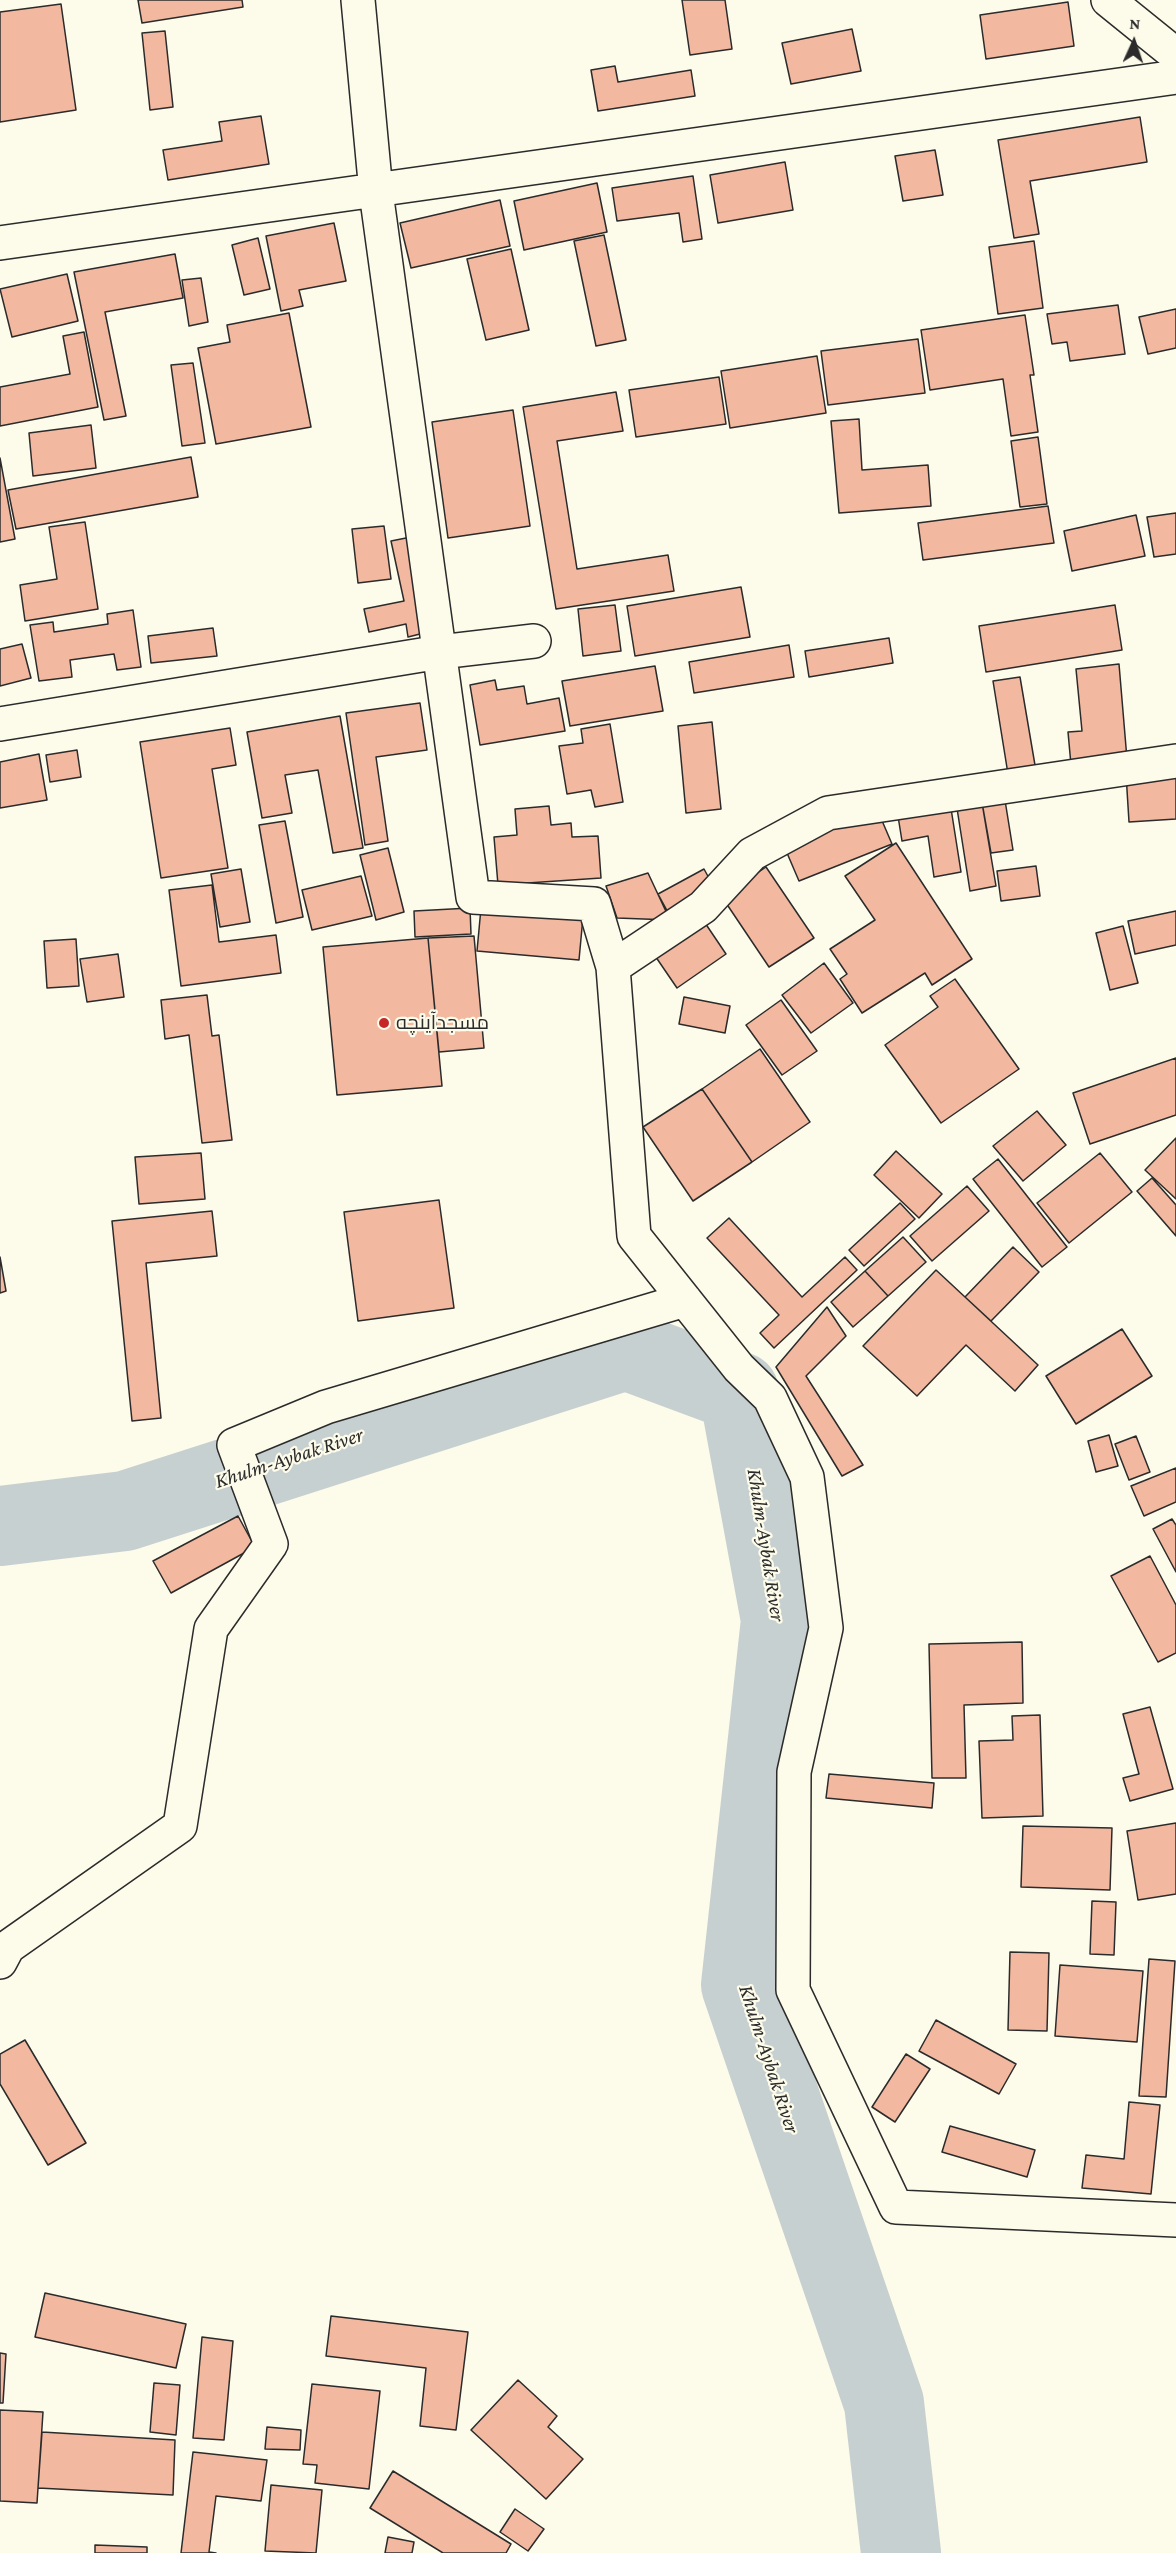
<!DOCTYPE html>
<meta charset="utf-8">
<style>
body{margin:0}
#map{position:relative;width:1176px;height:2553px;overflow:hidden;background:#fdfbea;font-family:"Crimson Pro",serif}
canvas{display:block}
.north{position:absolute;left:1104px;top:12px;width:60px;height:60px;-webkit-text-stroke:4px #fdfbea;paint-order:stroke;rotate:3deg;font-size:16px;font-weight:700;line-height:24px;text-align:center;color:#2b2b2b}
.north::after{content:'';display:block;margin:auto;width:21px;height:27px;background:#2b2b2b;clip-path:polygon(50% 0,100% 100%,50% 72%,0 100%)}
</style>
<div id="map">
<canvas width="1176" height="2553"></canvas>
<div class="north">N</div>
</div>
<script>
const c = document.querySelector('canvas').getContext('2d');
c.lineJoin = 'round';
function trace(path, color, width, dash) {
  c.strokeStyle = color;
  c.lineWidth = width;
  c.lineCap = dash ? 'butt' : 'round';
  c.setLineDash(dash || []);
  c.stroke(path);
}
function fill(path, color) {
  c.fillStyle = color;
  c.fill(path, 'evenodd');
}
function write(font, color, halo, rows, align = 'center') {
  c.font = font + ' "Crimson Pro",Cairo,serif';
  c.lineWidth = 4.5;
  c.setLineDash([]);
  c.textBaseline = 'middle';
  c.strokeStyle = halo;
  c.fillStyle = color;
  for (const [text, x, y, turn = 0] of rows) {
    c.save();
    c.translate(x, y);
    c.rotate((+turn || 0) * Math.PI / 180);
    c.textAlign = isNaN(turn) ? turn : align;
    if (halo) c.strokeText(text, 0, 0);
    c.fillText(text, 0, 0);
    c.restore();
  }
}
trace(new Path2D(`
 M0,1526L125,1511L626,1350L739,1392L781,1620L741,1985L884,2403L901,2553`), '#c7d0d0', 80);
const building = new Path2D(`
 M138,0H242L243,7L142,23Z
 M682,0H725L732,49L690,55Z
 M1068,2L1074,46L986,59L980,15Z
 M61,4L76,110L0,122V12Z
 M852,29L861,71L791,84L782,43Z
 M165,31L173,107L150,110L142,33Z
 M615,66L618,82L691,70L695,96L598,111L591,70Z
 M261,116L269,164L168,180L163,150L222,141L219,122Z
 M1140,117L1147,162L1030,181L1039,234L1014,238L998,140Z
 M935,150L943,195L903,201L895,156Z
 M785,162L793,210L718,223L710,175Z
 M693,176L702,239L683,242L679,213L617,221L612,188Z
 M597,183L607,232L524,250L514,201Z
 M500,200L510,246L411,268L400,223Z
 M334,223L346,281L299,290L303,306L281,311L266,236Z
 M604,235L626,340L596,346L574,241Z
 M258,238L270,289L244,295L232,245Z
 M1034,241L1043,308L998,314L989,247Z
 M511,249L529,330L486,340L467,259Z
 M175,254L183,298L105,312L126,416L104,420L74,272Z
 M67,274L78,321L12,337L0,289Z
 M201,278L208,322L189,326L182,280Z
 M1118,305L1125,354L1070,361L1067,342L1052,344L1047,314Z
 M1176,309V348L1148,354L1139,317Z
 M289,313L311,427L216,444L198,348L230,342L227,325Z
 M1025,315L1034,375H1030L1038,432L1011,436L1003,379L930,390L921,330Z
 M84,332L98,407L0,426V387L70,374L63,336Z
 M918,339L925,393L828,405L821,351Z
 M817,356L826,413L730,428L721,371Z
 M193,363L205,443L182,446L171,365Z
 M719,377L726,424L636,437L629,390Z
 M616,392L623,431L557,441L577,569L668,555L674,591L556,609L523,407Z
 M513,410L530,526L448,538L432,422Z
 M859,419L862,470L928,465L931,506L839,513L831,421Z
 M91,425L96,468L33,476L29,433Z
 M1038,437L1047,504L1020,507L1011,441Z
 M191,457L198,497L16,529L8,490Z
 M0,458L15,539L0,542Z
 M1048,506L1054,543L923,560L918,523Z
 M1176,513V554L1154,557L1147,517Z
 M1136,515L1145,556L1072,571L1064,531Z
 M85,522L98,609L25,621L20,585L57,579L49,527Z
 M384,526L391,579L358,583L352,529Z
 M411,537L432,631L408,637L406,624L369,632L364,609L404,601L391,541Z
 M741,587L750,637L635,656L627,606Z
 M615,605L621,651L583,656L578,609Z
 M1115,605L1122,650L986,672L979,626Z
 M133,610L141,667L117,670L114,654L70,660L72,677L39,681L30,625L53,622L54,632L108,624L107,614Z
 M213,628L217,656L151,663L148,636Z
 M889,638L893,663L809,677L805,651Z
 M22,644L31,678L0,686V649Z
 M789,645L794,677L694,693L689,662Z
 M1119,664L1127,759L1071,765L1068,732L1082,731L1076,669Z
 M655,666L663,711L570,726L562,681Z
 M1020,677L1036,771L1008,774L993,681Z
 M495,680L497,690L524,686L527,704L559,698L565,731L480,745L470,685Z
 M420,703L427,750L376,757L388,841L365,845L346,713Z
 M340,716L363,848L333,853L318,770L285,775L292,813L262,818L247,732Z
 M712,722L721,809L686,813L678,726Z
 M610,724L623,802L595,807L591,790L567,794L559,746L583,743L581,729Z
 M230,728L236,765L212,769L228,868L161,878L140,742Z
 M77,750L81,777L50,782L46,755Z
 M39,754L47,800L0,808V762Z
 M1176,771V819L1129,822L1126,774Z
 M1004,794L1013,850L991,853L981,797Z
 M981,797L996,886L970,891L956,802Z
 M950,802L961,872L934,877L928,836L902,841L897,810Z
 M549,806L551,825L571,823L572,837L598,836L601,878L498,885L494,837L517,835L515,809Z
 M877,809L892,844L799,881L784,846Z
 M285,821L303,917L276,923L259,825Z
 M896,843L972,959L932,985L925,973L862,1013L840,979L847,974L830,949L875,920L845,876Z
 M388,848L404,912L376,920L360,855Z
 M1036,866L1040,896L1001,901L997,871Z
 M766,867L814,938L769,967L722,897Z
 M241,869L250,922L220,927L211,874Z
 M704,869L716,891L670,916L658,894Z
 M648,873L670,920L617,918L606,886Z
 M361,876L372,916L312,930L302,890Z
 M212,885L219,942L276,935L281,973L181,986L169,890Z
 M470,908L471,934L415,937L414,911Z
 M481,908L583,917L579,960L477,951Z
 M1176,911V945L1135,954L1128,921Z
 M699,914L726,954L677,988L649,947Z
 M1123,926L1138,983L1110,990L1096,933Z
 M474,936L484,1048L439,1052L428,938Z
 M428,938L442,1086L337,1095L323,947Z
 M76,939L79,986L47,988L44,941Z
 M118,954L124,997L87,1002L80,959Z
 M824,963L853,1003L811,1033L782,995Z
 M955,979L1019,1069L941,1123L885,1045L938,1007L930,996Z
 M207,995L212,1036L219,1035L232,1140L202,1143L189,1035L165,1039L161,1000Z
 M684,997L730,1006L725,1033L679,1024Z
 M781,1000L817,1051L782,1075L746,1025Z
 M760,1049L810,1122L752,1162L702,1089Z
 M1176,1058V1115L1090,1144L1073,1093Z
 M702,1089L752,1162L693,1201L643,1127Z
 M1037,1111L1066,1145L1023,1181L993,1146Z
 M1176,1138V1199L1145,1170Z
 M896,1151L942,1194L919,1218L874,1175Z
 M201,1153L205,1199L139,1204L135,1157Z
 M1100,1153L1132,1192L1069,1243L1037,1203Z
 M998,1159L1067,1247L1042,1267L973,1179Z
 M1152,1178L1176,1205V1236L1137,1191Z
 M967,1186L989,1211L932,1261L910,1236Z
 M439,1200L454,1308L358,1321L344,1212Z
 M900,1203L915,1219L864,1266L849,1250Z
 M212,1211L217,1256L146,1263L161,1418L132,1421L112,1221Z
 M729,1218L802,1297L845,1257L857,1270L774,1348L760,1333L779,1315L707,1238Z
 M903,1237L926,1262L888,1296L865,1271Z
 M1013,1247L1039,1272L991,1321L965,1297Z
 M0,1257L6,1291L0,1293Z
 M936,1270L1038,1365L1015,1391L966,1345L917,1396L863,1346Z
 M865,1271L888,1296L853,1327L831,1302Z
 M827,1307L846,1336L806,1376L863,1465L842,1476L776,1367Z
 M1122,1329L1152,1376L1076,1424L1046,1376Z
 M1109,1435L1118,1466L1096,1472L1088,1441Z
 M1136,1436L1150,1472L1129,1480L1115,1444Z
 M1176,1468V1502L1144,1516L1131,1486Z
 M238,1516L255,1547L171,1593L153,1561Z
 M1172,1519L1176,1525V1572L1153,1529Z
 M1150,1556L1176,1605V1653L1158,1662L1111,1576Z
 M1022,1642L1023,1703L964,1705L966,1778H932L929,1644Z
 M1150,1707L1173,1789L1130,1801L1123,1778L1139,1774L1123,1714Z
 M1040,1715L1043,1816L982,1818L979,1741L1013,1740L1012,1716Z
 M829,1774L934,1783L932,1808L826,1798Z
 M1176,1823V1894L1138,1900L1127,1831Z
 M1023,1826L1112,1828L1110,1890L1021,1887Z
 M1092,1901L1116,1902L1114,1955L1090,1954Z
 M1010,1952L1049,1953L1047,2031L1008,2030Z
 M1149,1959L1175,1961L1166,2097L1139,2096Z
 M1060,1965L1143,1971L1137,2042L1055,2036Z
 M936,2020L1016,2064L999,2094L919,2051Z
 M25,2040L86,2143L48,2165L0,2084V2054Z
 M906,2054L930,2069L895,2122L872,2107Z
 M1129,2102L1160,2105L1151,2194L1082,2188L1086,2155L1124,2159Z
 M950,2126L1035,2150L1027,2177L942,2152Z
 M45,2293L186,2324L176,2368L35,2337Z
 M331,2316L468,2332L456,2430L420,2426L426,2368L326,2356Z
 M202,2337L233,2341L224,2440L193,2438Z
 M0,2353L6,2354L3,2403H0Z
 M518,2380L557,2416L548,2427L583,2459L546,2499L471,2430Z
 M154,2383L180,2385L176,2435L150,2432Z
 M312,2384L380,2391L369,2489L315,2483L317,2465L303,2464Z
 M0,2410L43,2412L37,2503L0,2501Z
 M267,2427L301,2430L300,2450L265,2449Z
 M42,2432L175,2440L173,2495L38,2488Z
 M193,2452L267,2460L261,2501L216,2496L209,2552L216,2553H181Z
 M393,2471L511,2544L506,2553H443L370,2508Z
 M271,2485L322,2490L316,2553L265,2551Z
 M515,2509L544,2529L528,2551L500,2532Z
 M388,2537L414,2542L412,2553H385Z
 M95,2545L147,2547V2553H95Z`);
fill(building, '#f2b8a0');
trace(building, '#2b2b2b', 1.5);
const minor = new Path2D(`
 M358,0L376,192L473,897L594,904L613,967L634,1236L739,1368L770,1398L807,1477L826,1628L794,1772L793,1990L896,2207L1176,2220
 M1108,0L1176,55
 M0,243L1176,77
 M0,724L440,652L534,641
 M613,967L703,907L752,854L828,813L1176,761
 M0,1962L8,1947L180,1826L211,1629L271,1544L234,1445L326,1407L685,1300`);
trace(minor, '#2b2b2b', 36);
trace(minor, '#fdfbea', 33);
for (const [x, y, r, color] of [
 [384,1023,6,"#c62828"]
]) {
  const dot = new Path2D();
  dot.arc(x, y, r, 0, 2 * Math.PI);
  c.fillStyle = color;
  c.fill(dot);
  trace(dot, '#fdfbea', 2);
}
write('20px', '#2b2b2b', '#fdfbea', [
 ["مسجدآینچه",396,1023]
], 'left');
write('italic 21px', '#2b2b2b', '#fdfbea', [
 ["Khulm-Aybak River",289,1458,-18],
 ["Khulm-Aybak River",766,1545,81],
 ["Khulm-Aybak River",769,2059,72]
]);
</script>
